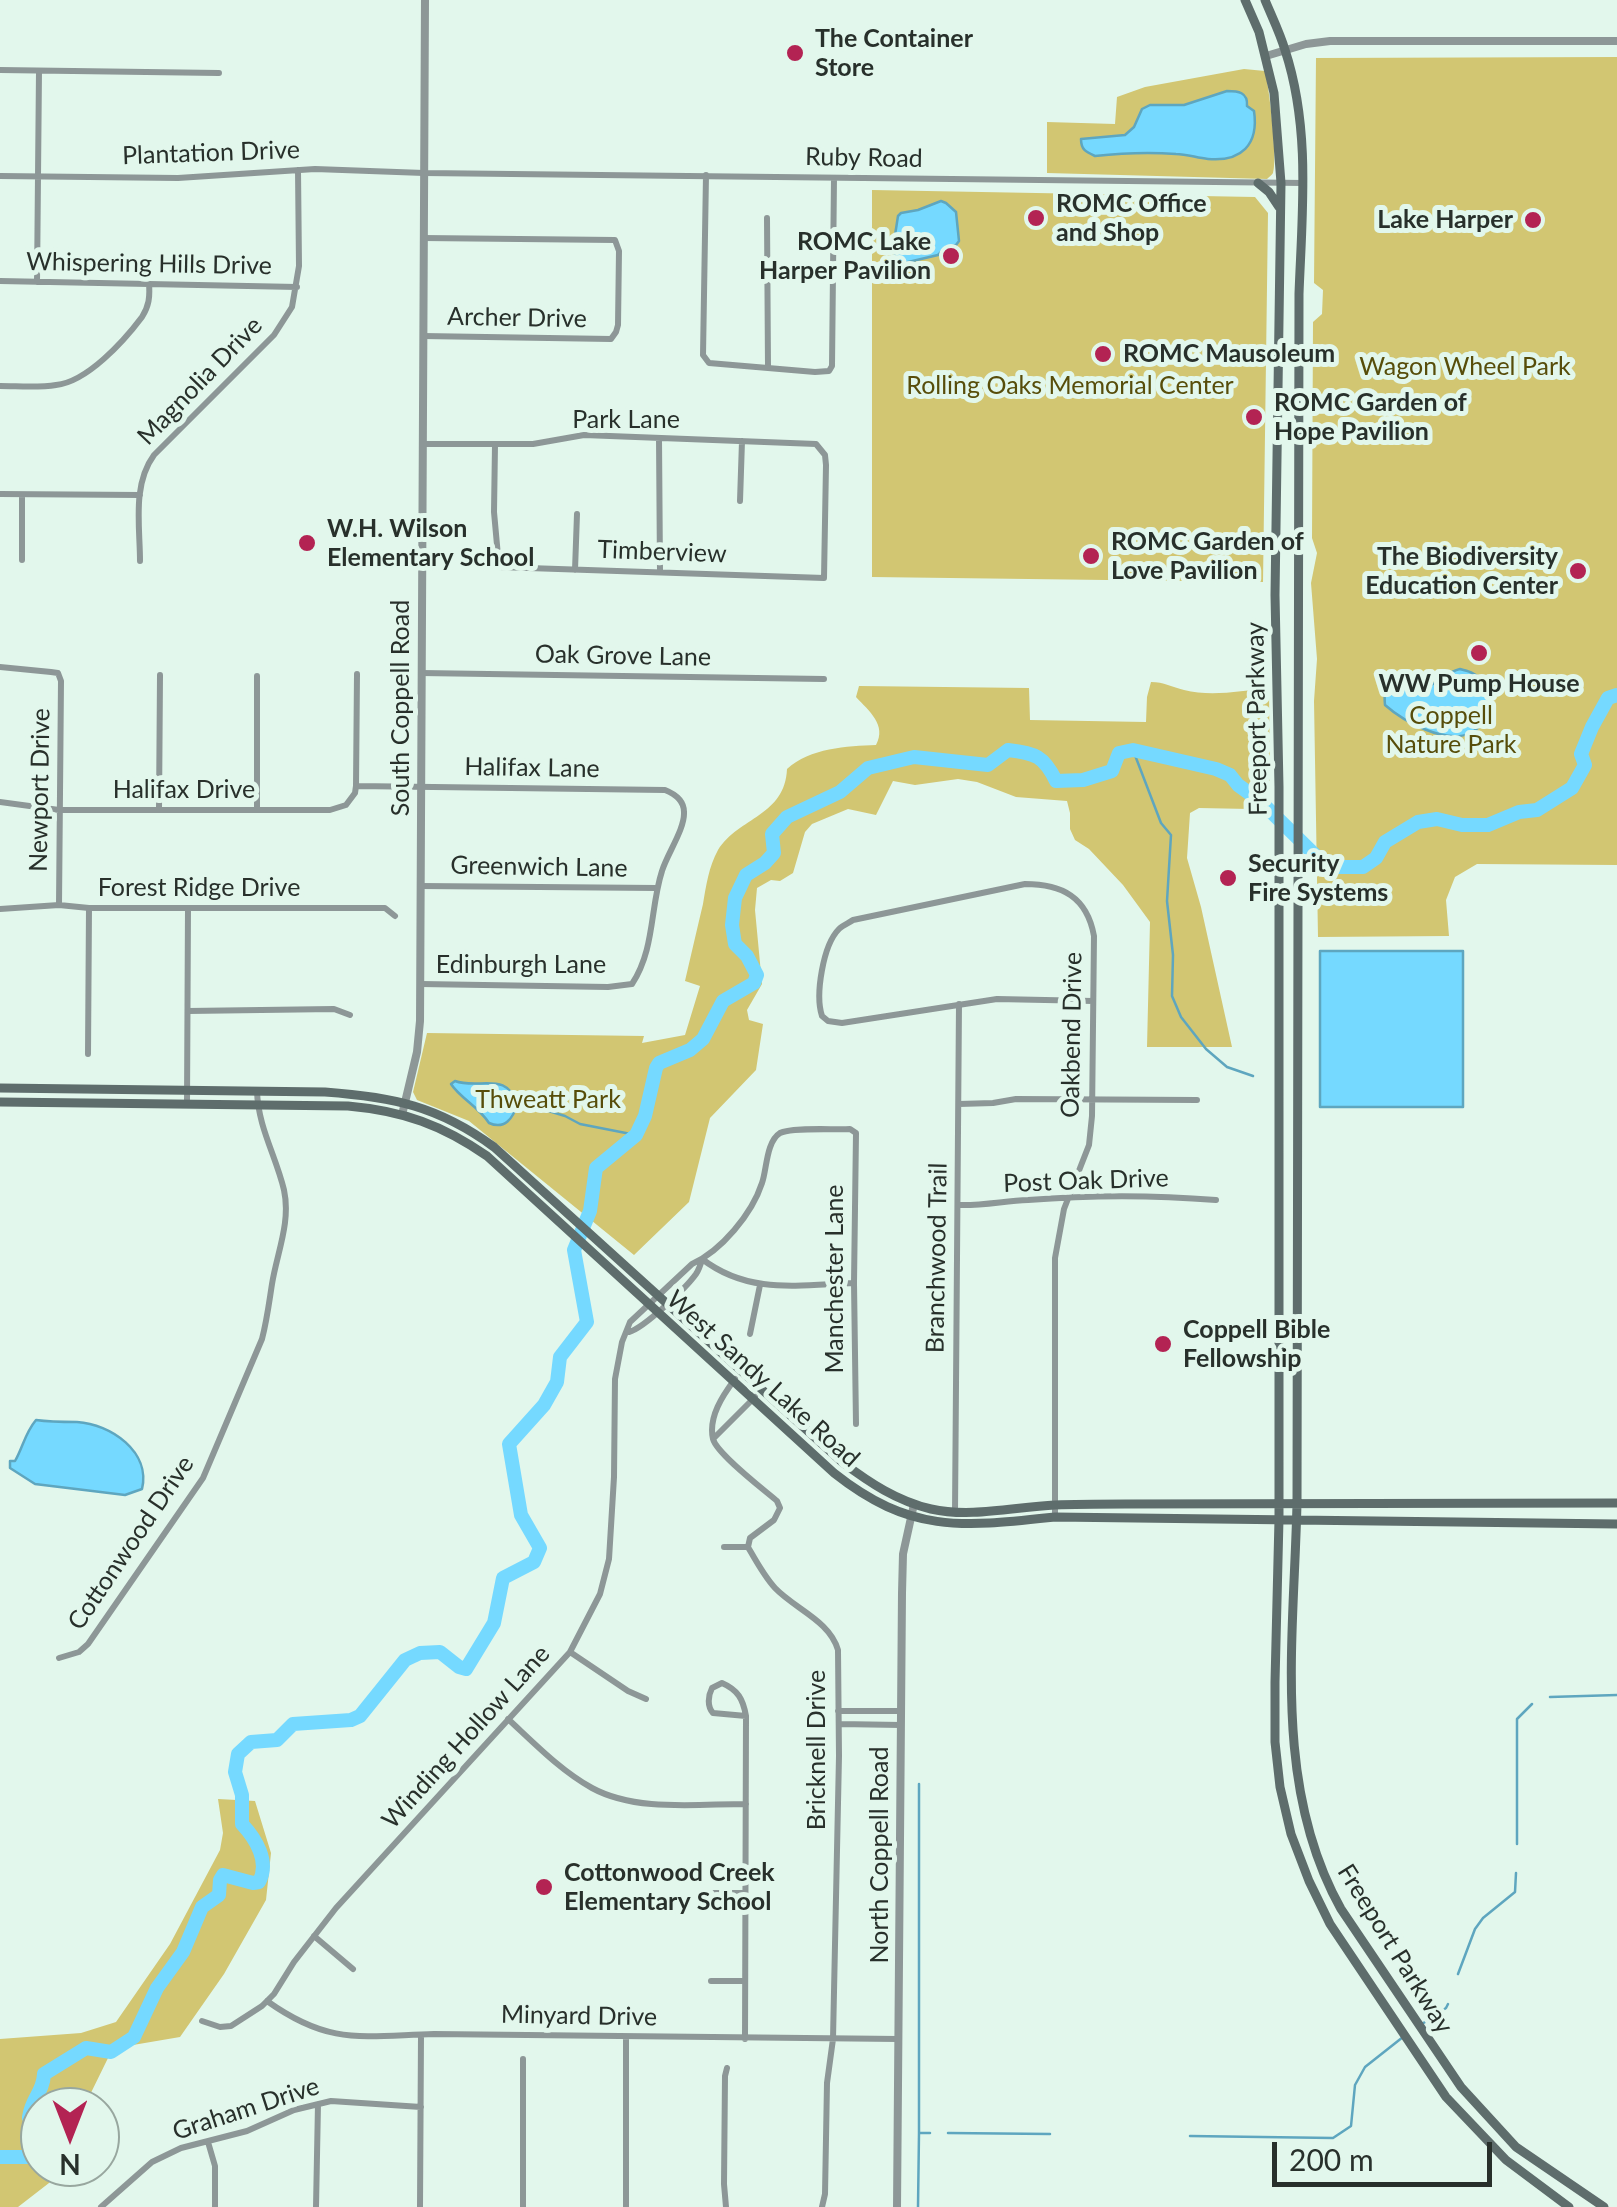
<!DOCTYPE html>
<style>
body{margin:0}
#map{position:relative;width:1617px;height:2207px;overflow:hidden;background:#e2f7ec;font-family:Lato,sans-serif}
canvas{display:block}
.north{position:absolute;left:20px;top:2087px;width:100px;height:100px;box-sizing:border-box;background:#e2f7ec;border:2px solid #98a79f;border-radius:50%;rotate:180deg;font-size:28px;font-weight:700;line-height:40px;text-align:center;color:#28302b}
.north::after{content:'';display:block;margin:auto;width:35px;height:45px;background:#b32353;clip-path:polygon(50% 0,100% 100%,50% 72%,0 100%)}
.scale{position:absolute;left:1272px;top:2142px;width:220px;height:45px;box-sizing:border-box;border:5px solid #28302b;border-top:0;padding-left:12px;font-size:30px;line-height:35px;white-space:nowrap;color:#28302b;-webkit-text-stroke:8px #e2f7ec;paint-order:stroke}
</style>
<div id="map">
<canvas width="1617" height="2207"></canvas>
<div class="north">N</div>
<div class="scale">200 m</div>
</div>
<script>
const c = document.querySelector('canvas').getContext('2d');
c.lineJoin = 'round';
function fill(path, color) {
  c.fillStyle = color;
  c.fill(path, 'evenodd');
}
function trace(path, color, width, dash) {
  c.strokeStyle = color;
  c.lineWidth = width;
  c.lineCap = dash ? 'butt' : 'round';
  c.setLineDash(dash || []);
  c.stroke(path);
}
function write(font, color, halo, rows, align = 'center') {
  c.font = font + ' Lato,sans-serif';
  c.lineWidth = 10;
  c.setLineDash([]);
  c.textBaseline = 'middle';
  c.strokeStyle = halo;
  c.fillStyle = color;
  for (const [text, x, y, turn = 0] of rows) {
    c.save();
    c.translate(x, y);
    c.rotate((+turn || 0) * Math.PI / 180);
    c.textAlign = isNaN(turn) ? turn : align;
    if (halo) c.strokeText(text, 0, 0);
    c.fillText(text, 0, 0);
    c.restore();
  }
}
fill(new Path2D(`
 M1617,57V865L1477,864L1455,877L1446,900L1449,936L1318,937L1314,701L1317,659L1311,583L1317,553L1312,538L1313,322L1322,314L1323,290L1314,283L1316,58Z
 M1244,69L1265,71C1269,86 1278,161 1273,173C1272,175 1269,177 1267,179L1047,173V122L1115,124L1117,97L1145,87Z
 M872,190L1255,197L1268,213L1263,582L872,577Z
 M1151,682C1164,682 1172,687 1184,690C1211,697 1241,691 1269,688L1270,792L1250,809L1199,808L1190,813L1187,858L1201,907L1232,1047H1147L1150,922L1123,885L1089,849L1075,840L1070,829V813L1067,801L1016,797L977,782L958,779L915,785L893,781L876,815L848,809L812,824L805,832L793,873L780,881L771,880L757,888L755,910L762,984L747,1010L749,1020L763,1024L756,1070L710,1118L689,1202L634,1255L469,1121L417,1100L413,1092L427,1033L644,1036L642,1043L685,1035L700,986L685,981C691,955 697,929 703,904C706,886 709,866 718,850C739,817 785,816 787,769C810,748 847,746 876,745C887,725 869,711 856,697L859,686L1029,688L1030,720L1146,722L1147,697Z
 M218,1799L255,1801L271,1853L266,1900L224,1974L180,2037L133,2045L109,2056L84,2107H40V2167H62L49,2183L18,2207H0V2039L81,2033L116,2022L170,1944L220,1850L223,1833Z`), '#d2c672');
const water = new Path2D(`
 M1227,91C1238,91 1248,92 1247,106L1254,111C1259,145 1241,162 1208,159C1197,158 1187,154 1176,154C1150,152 1122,153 1095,156C1086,152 1081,150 1081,139L1125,135L1134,127L1142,109L1150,105H1184Z
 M941,201L946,203L956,212L959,241L956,245L946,247L938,255L904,263L896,259L893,248L898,216L901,213L918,210Z
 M1460,669C1468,671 1475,673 1480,679C1494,694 1489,725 1470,733C1446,745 1403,721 1385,705C1384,694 1384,687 1394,681C1403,683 1411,688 1420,688C1436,687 1445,672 1460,669Z
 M1320,951H1463V1107H1320Z
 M455,1081C479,1090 508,1070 517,1105C513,1118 505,1130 489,1123C479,1107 460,1098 451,1084Z
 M36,1420C50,1422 63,1422 77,1422C111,1424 151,1452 142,1489L125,1495L35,1484L10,1468V1461H15C23,1447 25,1433 36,1420Z`);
fill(water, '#75d9ff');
trace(water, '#5ea6bf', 2.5);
trace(new Path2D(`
 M1133,750L1161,823L1171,835L1167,901L1173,955L1172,996L1181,1017L1206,1049L1227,1067L1253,1076
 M517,1105H525
 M532,1106L565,1116L580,1124L636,1135
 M1550,1697L1617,1695
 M1517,1844V1719L1532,1704
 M1458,1974L1475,1929L1483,1918L1515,1892L1516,1873
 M1422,2024L1446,2008L1448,2004
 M919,2133V1784
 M948,2133L1050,2134
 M1190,2136L1333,2138L1351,2126L1355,2085L1365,2067L1403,2037
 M918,2207L919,2133H930`), '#5ea6bf', 2.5);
trace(new Path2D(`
 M40,2121L29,2117C32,2097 43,2093 44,2074L86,2048L111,2052L134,2037L157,1988L183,1952L202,1907L219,1895L220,1880L223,1875L253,1883L259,1882C270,1862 256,1839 242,1824V1795L235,1772L238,1754L251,1742L277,1740L293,1724L351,1720L360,1716L405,1660L420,1653L440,1652L459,1667L466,1669L494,1623L503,1578L534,1562L540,1548L521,1515L509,1444L544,1405L557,1382L560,1357L587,1322L574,1250L590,1211L596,1168L636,1135L645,1116L656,1068L659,1063L690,1050L703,1039L723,1001L754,983L757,975L747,956L735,944L732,925L735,898L746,875L765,863L774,853L772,834L787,817L840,792L868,768L914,757L988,765L1008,750C1035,753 1044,756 1056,781L1083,780L1112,771L1119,753L1133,750L1216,769L1230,775L1238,785L1260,801L1316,856L1322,867H1363L1376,858L1385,842L1418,822L1437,819L1462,825H1488L1519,812L1537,810L1572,788L1585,765L1581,754L1592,727L1608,698L1617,695
 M0,2157H30L40,2153`), '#75d9ff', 14);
trace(new Path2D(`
 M0,70L219,73
 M706,175L703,355L709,363L815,372L829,371L832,366L834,178
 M0,176L178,178L315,169L424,173L1303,183
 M767,218L768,367
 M0,281L297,287
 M37,282L39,71
 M423,336L611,339L616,332L618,325L619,251L615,240L423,238
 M0,386C18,386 38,388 56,385C87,382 124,341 142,317C149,306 150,297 149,284
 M659,438L660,572
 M423,444H533L584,435L816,444L825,455L826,465L824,578L499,567L494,512L495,445
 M0,494L140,495
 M22,495V560
 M740,501L742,441
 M140,561C140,527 132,485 154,455L274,335L292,307L299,266L298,170
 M575,570L577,514
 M0,667L51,672L58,673L61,681L59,905
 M421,673L824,679
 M356,786L665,790C675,794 684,801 684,812C685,829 667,854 662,871C650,908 655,949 632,984L608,987L421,984
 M0,802L59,810H330L346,805L355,793L356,786L357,674
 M159,810L160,675
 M257,810V676
 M421,886L657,888
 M0,909L59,905L89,908H385L395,916
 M188,1011L334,1009L350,1015
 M88,1054L89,908
 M187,1104L188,908
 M959,1104L993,1103L1016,1099L1197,1100
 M958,1205C982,1206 1004,1201 1028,1200C1090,1195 1154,1195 1216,1200
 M702,1259C749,1295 799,1285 854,1283
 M629,1332C644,1328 686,1288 696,1274C698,1271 701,1263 702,1259
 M750,1334L760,1285
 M735,1379C723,1395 708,1417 713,1439C717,1454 763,1489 777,1501L780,1508L774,1520L750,1538L748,1547C756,1561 764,1576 775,1588C795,1609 830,1621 838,1650L839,1756L833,2039L827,2083L825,2194L822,2207
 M714,1438L755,1397
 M955,1512L959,1004
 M1055,1517V1258L1064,1209L1089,1145L1092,1116L1094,936C1087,897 1062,884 1025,884L853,920C849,923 843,925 839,929C823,945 815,995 822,1016L828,1021L842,1023L997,999L1093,1001
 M724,1547H748
 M570,1652L628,1691L646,1699
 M59,1658L79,1652L88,1644L203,1478L262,1339C267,1320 269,1303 272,1284C277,1253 291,1222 284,1190C276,1156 258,1127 257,1091
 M838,1711H901
 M508,1719C534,1743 561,1771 592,1788C636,1812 697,1804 746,1804
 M839,1724L901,1725
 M709,1893H744
 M314,1936L353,1969
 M711,1981H744
 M267,2001C330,2046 362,2036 434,2034L898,2039
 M202,2021L220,2027L231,2026L262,2006L274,1994L294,1962L336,1908L570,1652L600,1594L609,1559L614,1477L615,1379L622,1342L630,1322L692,1264C721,1251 752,1214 762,1183C767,1169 766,1142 780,1133C791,1127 836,1130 850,1129L856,1133L854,1283L856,1424
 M626,2037V2207
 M745,2039L746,1716C743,1699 738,1690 722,1683L712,1688C708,1696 707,1706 713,1713L746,1716
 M523,2059V2207
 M208,2142L215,2166V2207
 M101,2207L152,2162L181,2148L247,2131L294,2110L331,2101L421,2107
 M316,2207L318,2104
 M420,2207L421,2035
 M726,2207L724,2184L725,2076L727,2068`), '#8d9797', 6);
trace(new Path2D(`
 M1266,56L1306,44L1330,41H1617
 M402,1115L417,1052L420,1021L425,0
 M897,2207L902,1593L903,1554L914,1504`), '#8d9797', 8);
trace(new Path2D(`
 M1245,0L1259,32L1274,93L1281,183L1275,595L1279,787V1519L1275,1682V1742L1280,1787L1291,1834L1309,1881L1330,1924L1446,2097L1506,2160L1569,2207
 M1265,0C1272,17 1280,33 1285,50C1311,129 1302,213 1299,294L1297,1503C1294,1639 1272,1786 1341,1909L1461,2087L1516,2147L1604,2207
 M1258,183L1269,192L1279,207
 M0,1088L325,1092C393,1097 438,1106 494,1147L842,1462C870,1483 897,1501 931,1509C971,1518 1014,1507 1055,1505C1078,1504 1102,1504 1125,1504L1617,1503
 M0,1102L348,1106C404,1111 442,1125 487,1156L834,1473C911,1534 963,1527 1055,1517L1617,1524`), '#5e6d6c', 9);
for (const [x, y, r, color] of [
 [795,53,10,"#b32353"],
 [1036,218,10,"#b32353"],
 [1533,220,10,"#b32353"],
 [951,256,10,"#b32353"],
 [1103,354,10,"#b32353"],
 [1254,417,10,"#b32353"],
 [307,543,10,"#b32353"],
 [1091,556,10,"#b32353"],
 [1578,571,10,"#b32353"],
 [1479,653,10,"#b32353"],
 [1228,878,10,"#b32353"],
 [1163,1344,10,"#b32353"],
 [544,1887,10,"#b32353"]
]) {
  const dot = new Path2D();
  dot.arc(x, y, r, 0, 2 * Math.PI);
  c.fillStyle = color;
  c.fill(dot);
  trace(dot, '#e2f7ec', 4);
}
write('bold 25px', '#28302b', '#e2f7ec', [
 ["The Container",815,39],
 ["Store",815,68],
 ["ROMC Office",1056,204],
 ["and Shop",1056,233],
 ["Lake Harper",1513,220,"right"],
 ["ROMC Lake",931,242,"right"],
 ["Harper Pavilion",931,271,"right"],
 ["ROMC Mausoleum",1123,354],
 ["ROMC Garden of",1274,403],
 ["Hope Pavilion",1274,432],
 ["W.H. Wilson",327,529],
 ["Elementary School",327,558],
 ["ROMC Garden of",1111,542],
 ["Love Pavilion",1111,571],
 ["The Biodiversity",1558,557,"right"],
 ["Education Center",1558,586,"right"],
 ["WW Pump House",1479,684,"center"],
 ["Security",1248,864],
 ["Fire Systems",1248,893],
 ["Coppell Bible",1183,1330],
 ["Fellowship",1183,1359],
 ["Cottonwood Creek",564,1873],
 ["Elementary School",564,1902]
], 'left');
write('25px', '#28302b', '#e2f7ec', [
 ["Plantation Drive",211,153,-2],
 ["Ruby Road",864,158,1],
 ["Whispering Hills Drive",149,264,1],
 ["Archer Drive",517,318,1],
 ["Magnolia Drive",200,381,-46],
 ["Park Lane",626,420],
 ["Timberview",662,552,2],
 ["Oak Grove Lane",623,656,1],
 ["South Coppell Road",401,708,-90],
 ["Freeport Parkway",1257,719,-91],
 ["Halifax Lane",532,768,1],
 ["Newport Drive",40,790,-89],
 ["Halifax Drive",184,790],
 ["Greenwich Lane",539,867,1],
 ["Forest Ridge Drive",199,888],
 ["Edinburgh Lane",521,965],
 ["Oakbend Drive",1072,1035,-89],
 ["Post Oak Drive",1086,1181,-2],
 ["Branchwood Trail",937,1258,-89],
 ["Manchester Lane",835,1279,-90],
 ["West Sandy Lake Road",763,1379,42],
 ["Cottonwood Drive",131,1543,-56],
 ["Winding Hollow Lane",466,1737,-48],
 ["Bricknell Drive",817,1750,-90],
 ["North Coppell Road",880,1855,-90],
 ["Freeport Parkway",1395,1949,58],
 ["Minyard Drive",579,2016,1],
 ["Graham Drive",246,2109,-18]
]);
write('25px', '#574d0a', '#e2f7ec', [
 ["Wagon Wheel Park",1465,367],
 ["Rolling Oaks Memorial Center",1070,386],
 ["Coppell",1451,716],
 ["Nature Park",1451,745],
 ["Thweatt Park",548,1100]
]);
</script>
